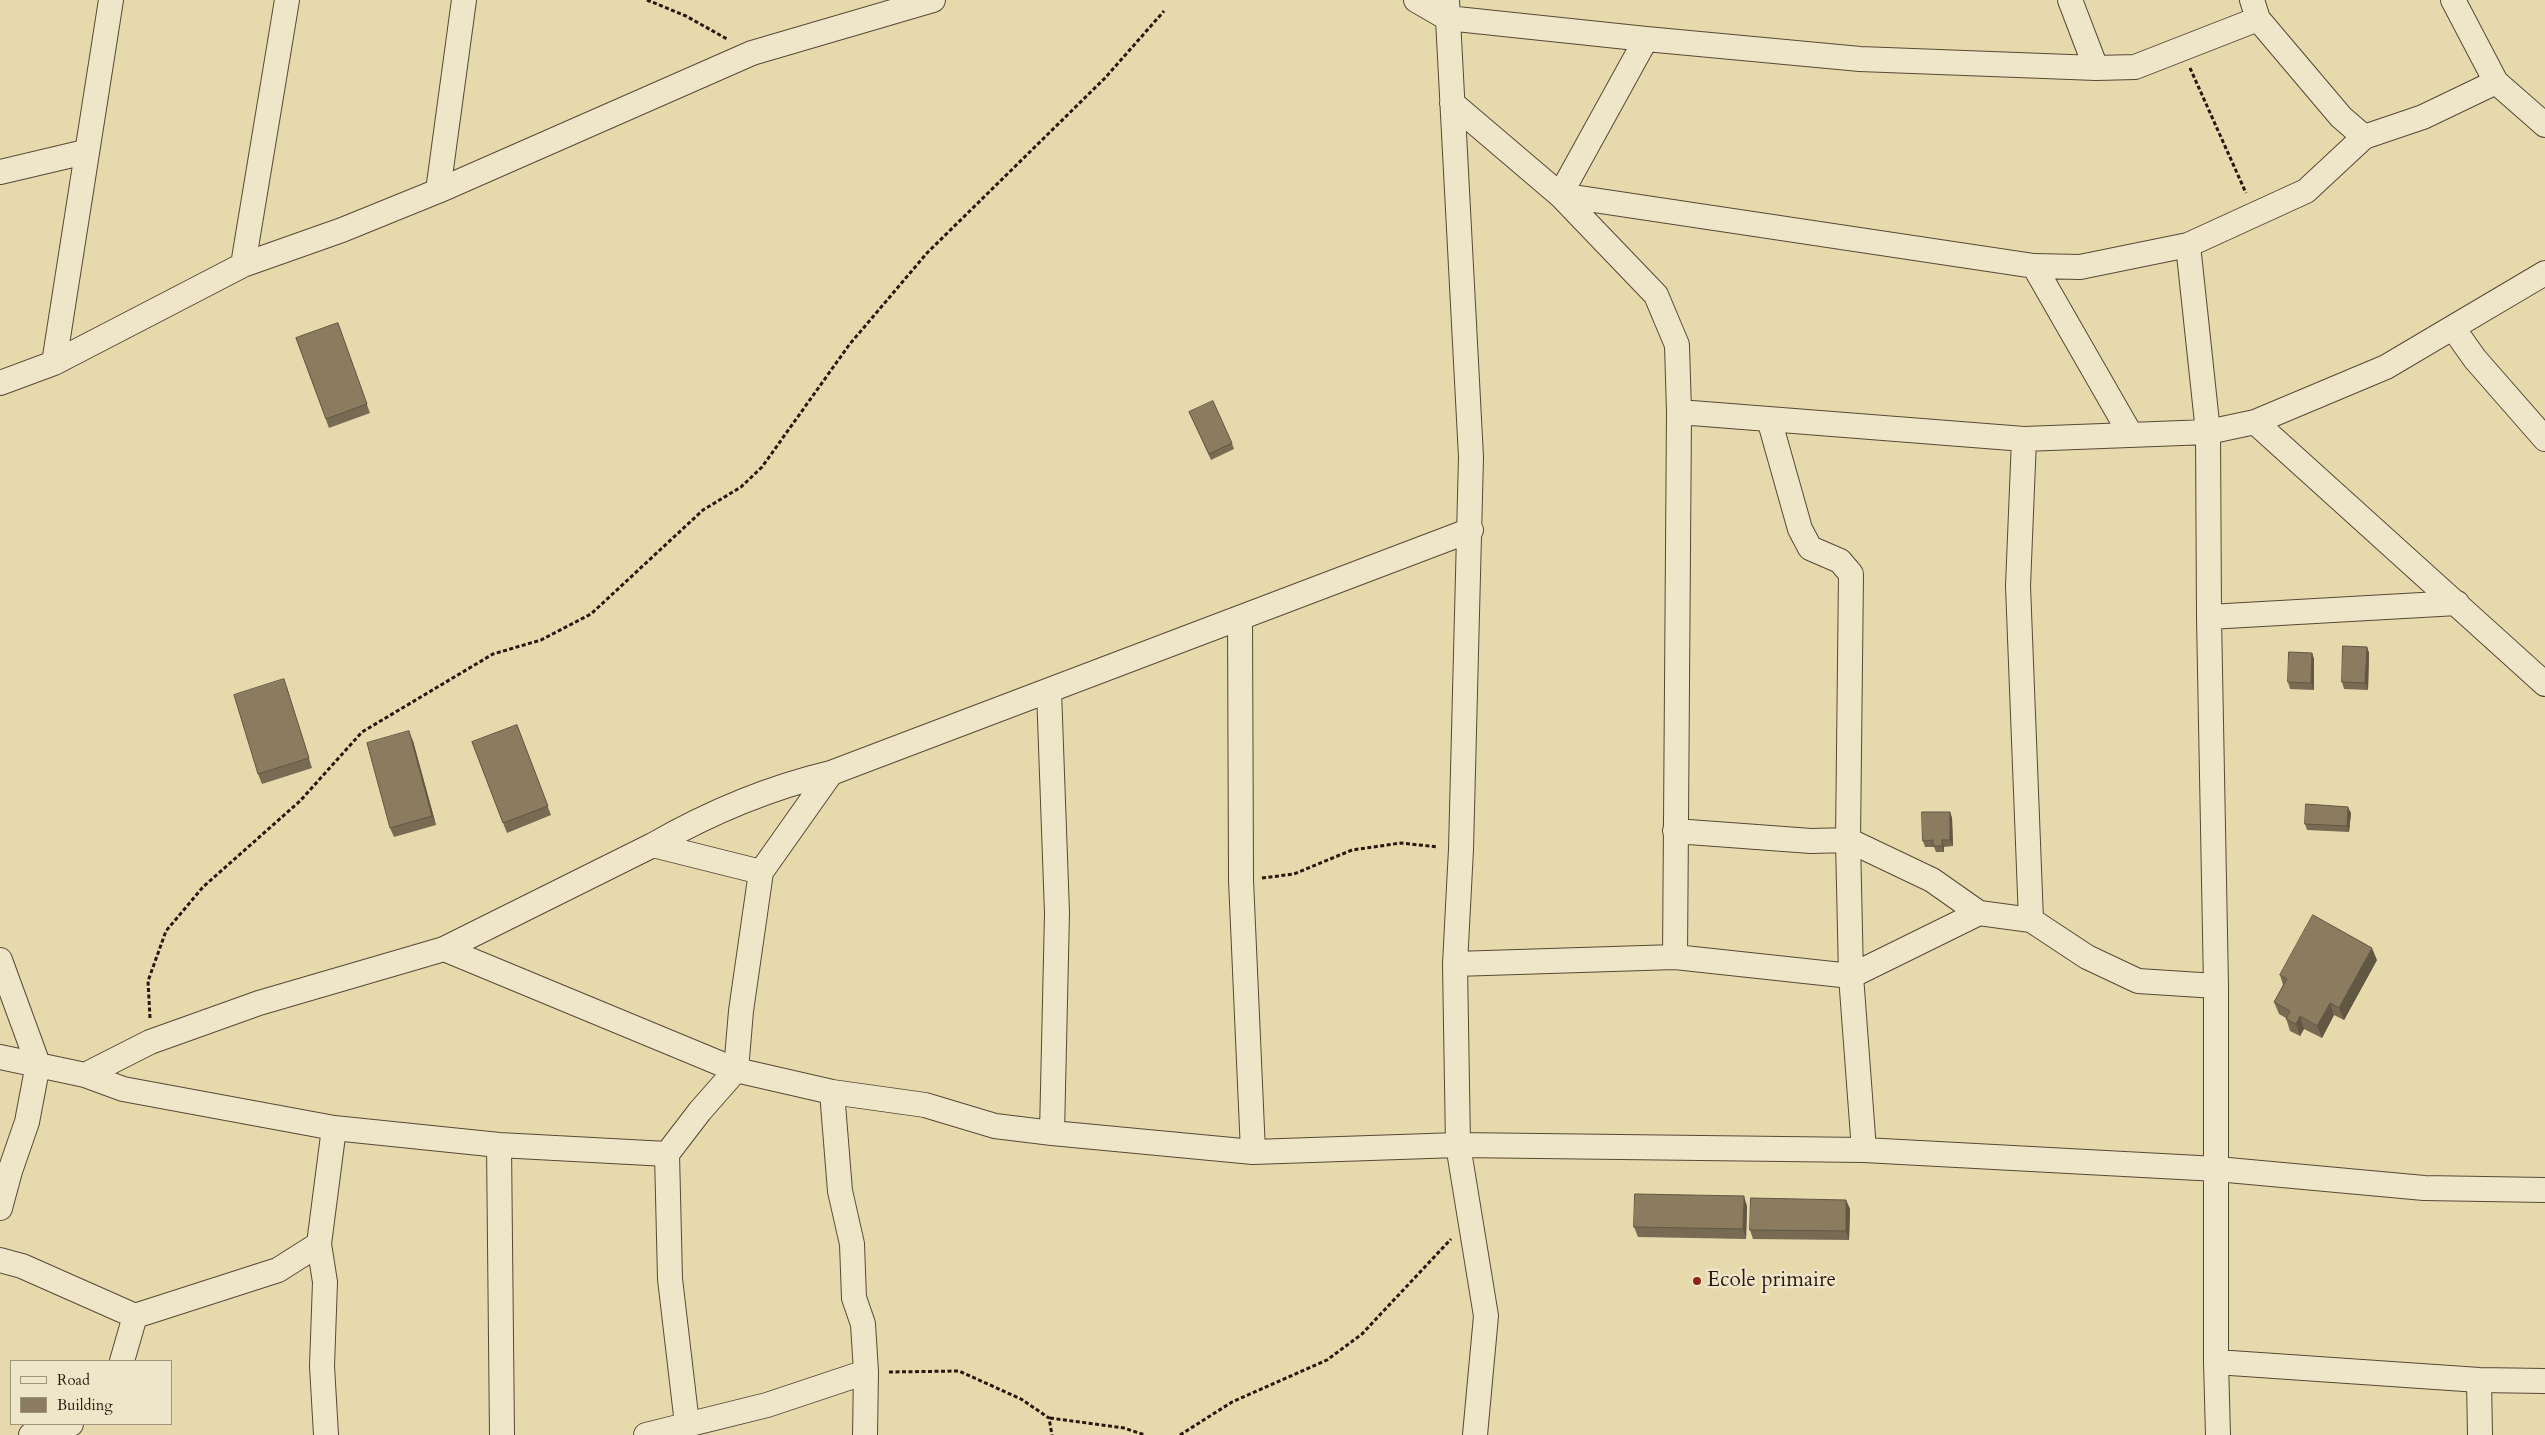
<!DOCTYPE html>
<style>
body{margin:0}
#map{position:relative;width:2545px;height:1435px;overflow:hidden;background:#e6d9ac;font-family:Cardo,serif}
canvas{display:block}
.legend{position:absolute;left:10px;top:1360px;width:162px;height:65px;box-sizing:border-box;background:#efe6c9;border:1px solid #a0937e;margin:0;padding:6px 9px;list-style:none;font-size:15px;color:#29170e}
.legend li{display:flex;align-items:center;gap:10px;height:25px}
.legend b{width:25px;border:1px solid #a0937e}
</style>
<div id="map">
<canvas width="2545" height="1435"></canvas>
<ul class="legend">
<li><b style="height:6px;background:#efe6c9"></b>Road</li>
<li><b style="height:14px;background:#8b7c60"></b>Building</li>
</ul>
</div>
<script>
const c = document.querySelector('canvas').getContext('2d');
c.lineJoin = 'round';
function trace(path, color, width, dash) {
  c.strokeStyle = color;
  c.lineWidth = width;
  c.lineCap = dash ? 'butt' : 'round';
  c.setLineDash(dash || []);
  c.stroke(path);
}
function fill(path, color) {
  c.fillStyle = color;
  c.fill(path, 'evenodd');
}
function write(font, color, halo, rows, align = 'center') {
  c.font = font + ' Cardo,serif';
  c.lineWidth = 4.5;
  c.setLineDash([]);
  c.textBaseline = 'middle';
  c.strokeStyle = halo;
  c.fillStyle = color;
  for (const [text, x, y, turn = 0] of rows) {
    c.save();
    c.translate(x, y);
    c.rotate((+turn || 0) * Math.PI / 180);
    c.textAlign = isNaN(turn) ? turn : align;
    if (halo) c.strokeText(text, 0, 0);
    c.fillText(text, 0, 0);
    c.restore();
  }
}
const street = new Path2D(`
 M1416,0L1447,18L1646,39L1860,59L2096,68L2135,67L2258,19
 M1447,0L1471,457L1461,849L1455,964L1458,1145L1486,1316L1475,1435
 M2070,0L2096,68
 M2252,0L2258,19L2341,117L2364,137
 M2453,0L2496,82L2545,125
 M1646,39L1560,195L1656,295L1677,345L1679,412L1675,957
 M1452,103L1560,195L2034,266L2080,267L2188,245L2306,191L2364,137L2423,117L2496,82
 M0,172L85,152
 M438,191L464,0
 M2188,245L2208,432L2209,617L2216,986V1362L2218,1435
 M243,265L287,0
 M2034,266L2131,435
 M2453,328L2475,359L2545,439
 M54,363L111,0
 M0,383L54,363L243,265L342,230L438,191L752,53L933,0
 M1679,412L2024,439L2208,432L2255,422L2386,367L2545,273
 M1769,419L1800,529L1810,548L1840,561L1851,574L1848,840L1851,976L1864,1150
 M2255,422L2545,684
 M2024,439L2018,586L2031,920
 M2209,617L2457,603
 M1240,618L1241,880L1253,1152
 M1049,691L1057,913L1052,1133
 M1675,831L1811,841L1848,840L1932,880L1979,913
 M653,845C709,813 768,788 831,773
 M444,949L736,1070L741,1011L761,872
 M0,960L38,1064L27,1122L10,1171L0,1208
 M1455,964L1675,957L1851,976L1979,913L2031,920L2087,957L2138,981L2216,986
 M0,1057L85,1075L123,1089L334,1128L499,1145L667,1154L700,1111L736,1070L832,1092L925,1105L995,1126L1052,1133L1253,1152L1458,1145L1864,1150L2217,1169L2424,1188L2545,1190
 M85,1075L150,1042L259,1003L444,949L653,845L761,872L831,773L1471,530
 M832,1092L840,1191L852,1244L854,1298L863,1324L866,1372L865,1435
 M499,1145L502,1435
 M667,1154L670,1279L687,1424
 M0,1260L22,1266L135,1316L278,1270L319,1244
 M122,1361L135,1316
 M2216,1362L2479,1380L2545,1381
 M2479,1380L2480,1435
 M31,1435L71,1424
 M326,1435L322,1366L325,1282L319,1244L334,1128
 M646,1435L767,1405L866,1372`);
trace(street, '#584836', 26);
trace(new Path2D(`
 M647,0L686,16L727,39
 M2190,68L2246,193
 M1262,878L1294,874L1352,850L1401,843L1438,847
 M150,1018L148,981L166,931L203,887L300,801L362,732L493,654L541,640L591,614L703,510L741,487L762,467L849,345L927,253L1105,78L1164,11
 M889,1372L959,1371L1021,1399L1049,1418L1052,1435
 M1050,1418L1124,1428L1145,1435
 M1180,1435L1232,1402L1327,1360L1362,1334L1451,1239`), '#29170e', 3, [4, 2.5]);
trace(street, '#efe6c9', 24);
fill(new Path2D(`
 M338,323L370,413L329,428L296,338Z
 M1189,412L1232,443L1234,449L1211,460Z
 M2367,647L2369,653L2368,690L2344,689L2342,682Z
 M2312,653L2314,659V690L2290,689L2288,682Z
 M287,688L312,768L262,784L258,774Z
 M517,725L551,815L507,833L472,742Z
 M413,741L436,825L394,837L390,828Z
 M1950,812L1952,818L1953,846L1944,847V852H1936L1934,847H1925L1923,841Z
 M2351,813L2349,832L2307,830L2305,824Z
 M2377,960L2344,1020L2334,1015L2322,1038L2304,1029L2300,1036L2290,1031L2286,1018L2279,1014L2274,1002L2283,985L2280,975Z
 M1846,1200L1850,1209L1849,1240L1753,1239L1750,1230Z
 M1747,1206L1746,1239L1638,1237L1634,1227Z`), '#786b53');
fill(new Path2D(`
 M2367,647L2369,653L2368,690L2365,683Z
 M2312,653L2314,659V690L2311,683Z
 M409,731L413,741L436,825L432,816Z
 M2348,807L2351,813L2349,832L2347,826Z
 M1950,812L1952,818L1953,846L1950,840Z
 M1942,840L1944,847V852L1942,846Z
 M2372,948L2377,960L2344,1020L2339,1008Z
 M2330,1003L2334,1015L2322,1038L2317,1026Z
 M2300,1016L2304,1029L2300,1036L2296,1024Z
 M1744,1196L1747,1206L1746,1239L1743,1229Z
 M1846,1200L1850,1209L1849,1240L1846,1231Z`), '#615743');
const building = new Path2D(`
 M338,323L367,404L326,419L296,338Z
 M1213,401L1232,443L1209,454L1189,412Z
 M2343,646L2367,647L2365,683L2342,682Z
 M2289,652L2312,653L2311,683L2288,682Z
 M284,679L309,758L258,774L234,695Z
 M517,725L548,806L503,823L472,742Z
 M409,731L432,816L390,828L367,743Z
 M2306,804L2348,807L2347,826L2305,824Z
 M1922,812H1950V840H1942V846H1933V840L1923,841Z
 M2313,915L2372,948L2339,1008L2330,1003L2317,1026L2300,1016L2296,1024L2286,1019L2290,1011L2274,1002L2287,979L2280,975Z
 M1635,1194L1744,1196L1743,1229L1634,1227Z
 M1751,1198L1846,1200V1231L1750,1230Z`);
fill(building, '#8b7c60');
trace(building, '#615743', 1);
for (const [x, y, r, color] of [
 [1697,1281,5,"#8f2418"]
]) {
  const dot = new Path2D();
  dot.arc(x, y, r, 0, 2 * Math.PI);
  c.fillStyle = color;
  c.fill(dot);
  trace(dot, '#efe6c9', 2);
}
write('21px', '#29170e', '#efe6c9', [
 ["Ecole primaire",1707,1281]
], 'left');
</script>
